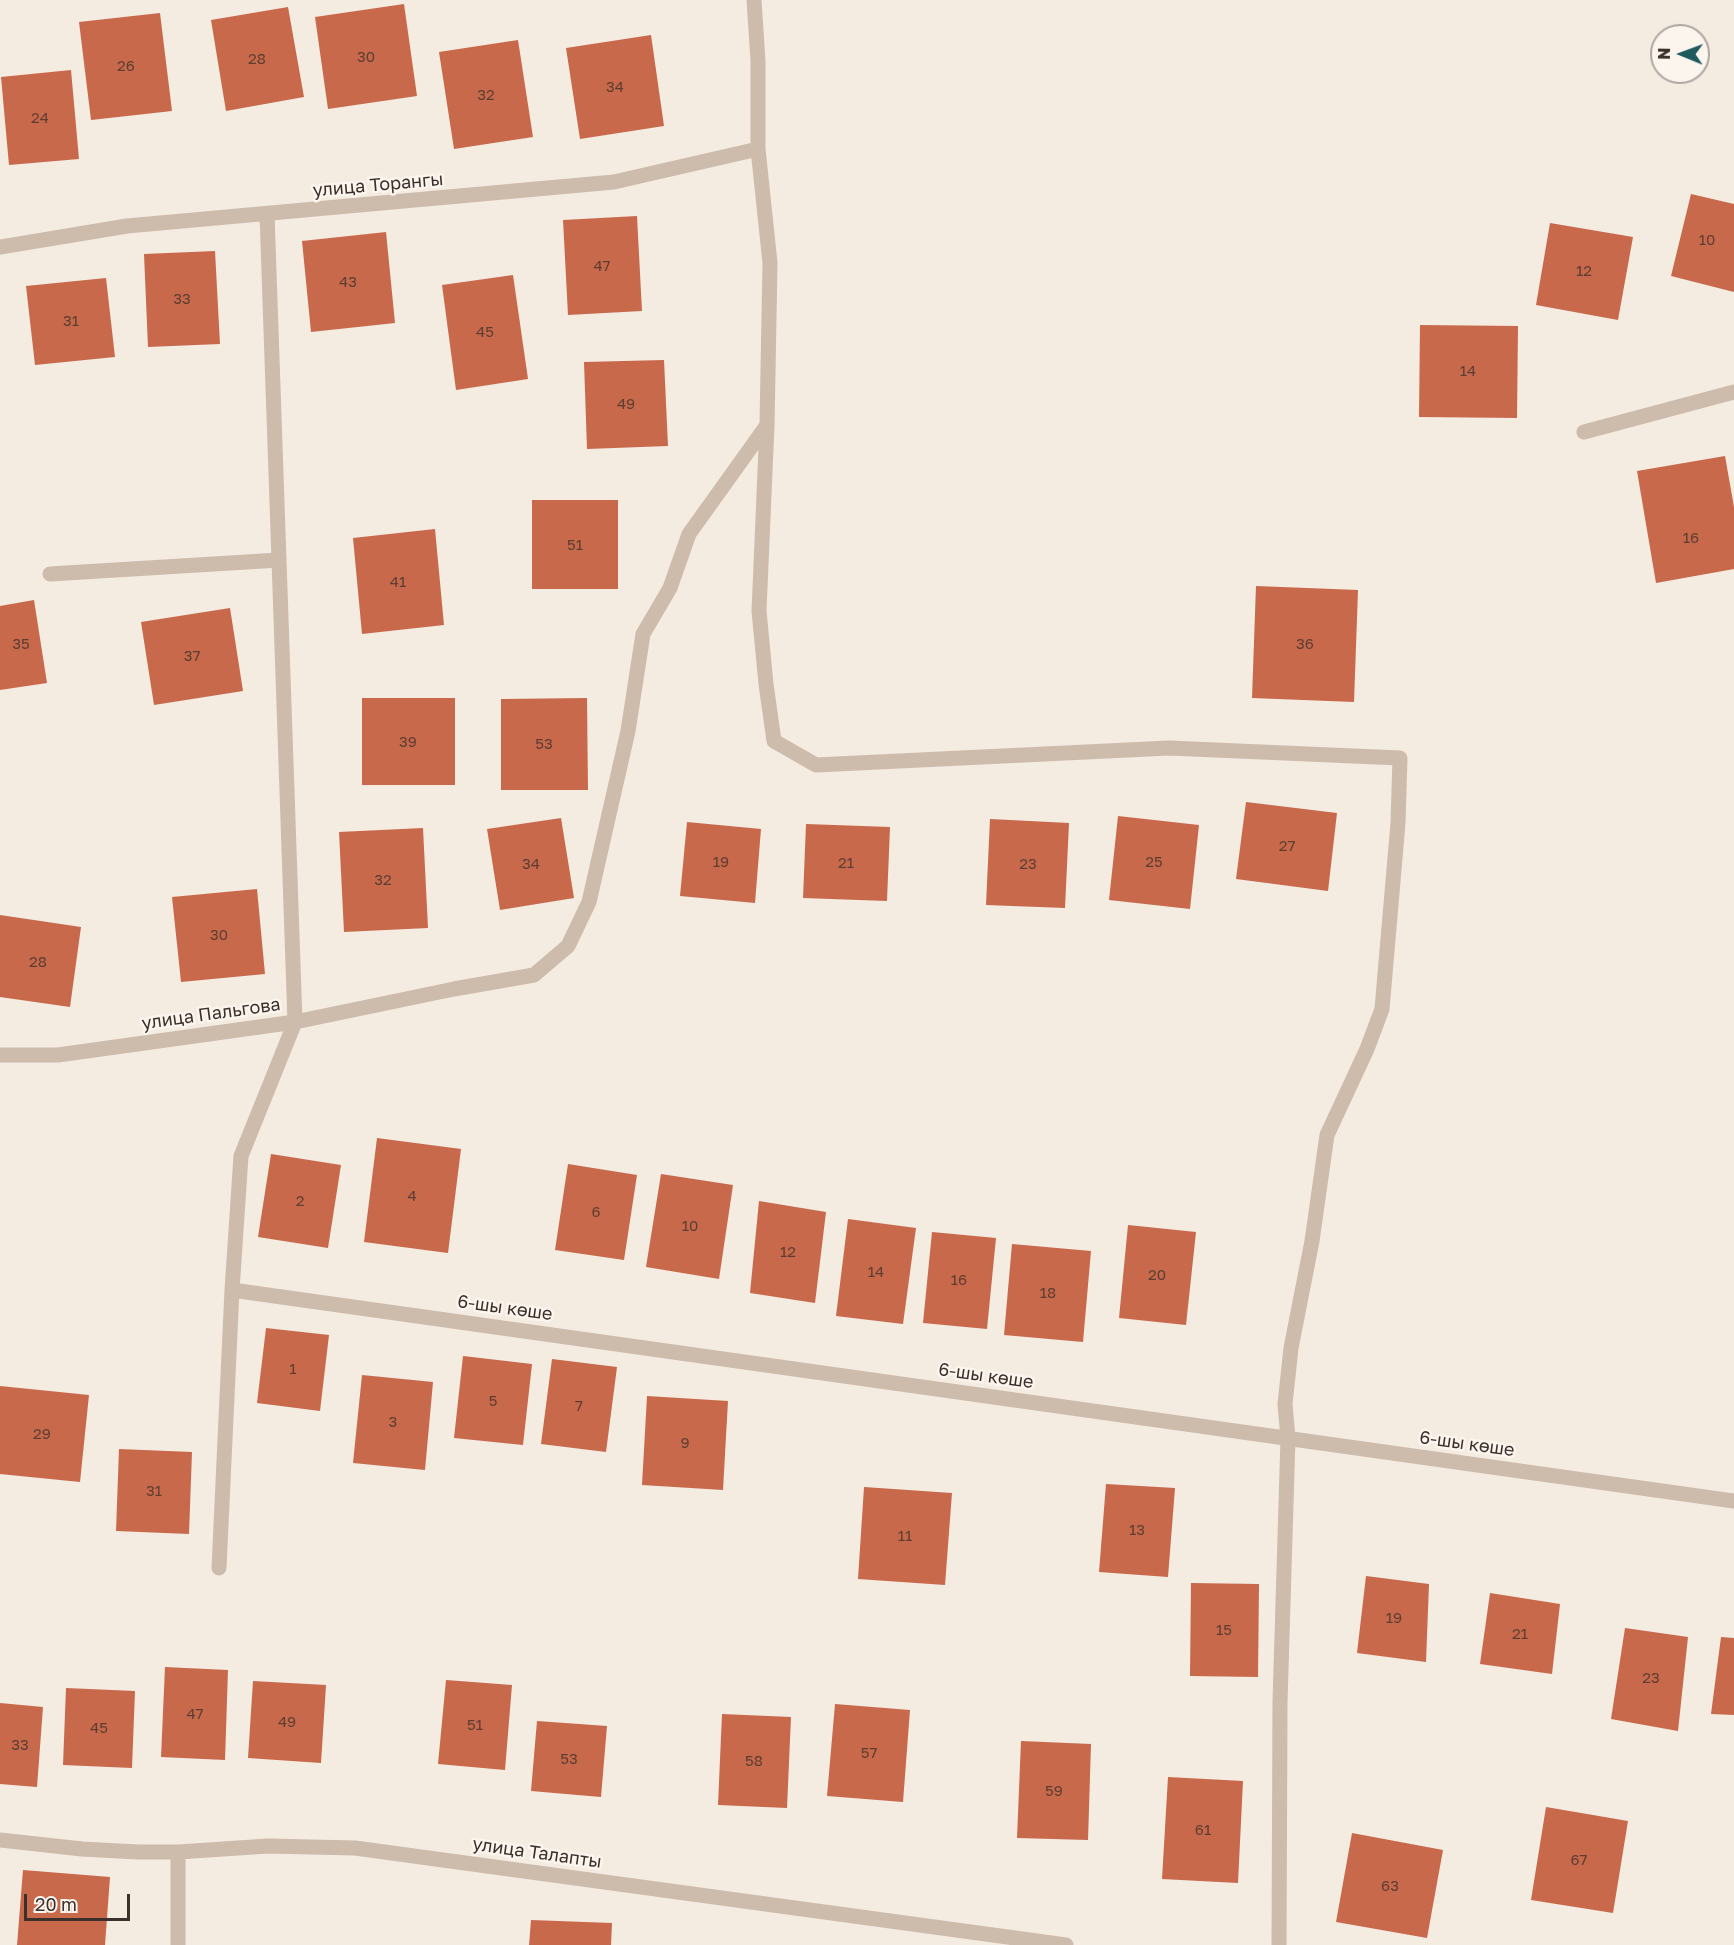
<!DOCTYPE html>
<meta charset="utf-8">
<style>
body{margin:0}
#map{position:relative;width:1734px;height:1945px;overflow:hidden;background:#f4ebe1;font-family:"Golos Text",sans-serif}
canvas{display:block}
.north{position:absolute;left:1650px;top:24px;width:60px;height:60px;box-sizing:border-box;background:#fbf5ee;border:2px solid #aea6a0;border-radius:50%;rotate:271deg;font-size:16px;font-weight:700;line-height:24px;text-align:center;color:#3b302b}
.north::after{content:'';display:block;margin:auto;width:21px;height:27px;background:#1f5a5e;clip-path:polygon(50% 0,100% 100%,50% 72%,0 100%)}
.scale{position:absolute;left:24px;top:1894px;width:106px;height:27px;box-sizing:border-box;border:3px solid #3b302b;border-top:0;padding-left:8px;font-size:18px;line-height:21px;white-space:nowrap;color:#3b302b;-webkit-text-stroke:4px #fbf5ee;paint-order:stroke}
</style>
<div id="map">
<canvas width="1734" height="1945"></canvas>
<div class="north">N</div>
<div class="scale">20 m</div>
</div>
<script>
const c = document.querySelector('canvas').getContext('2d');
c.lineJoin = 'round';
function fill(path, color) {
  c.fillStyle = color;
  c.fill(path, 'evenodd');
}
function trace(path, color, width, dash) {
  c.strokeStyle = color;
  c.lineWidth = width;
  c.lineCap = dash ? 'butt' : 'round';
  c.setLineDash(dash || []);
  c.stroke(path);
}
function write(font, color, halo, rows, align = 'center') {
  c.font = font + ' "Golos Text",sans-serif';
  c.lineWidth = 5;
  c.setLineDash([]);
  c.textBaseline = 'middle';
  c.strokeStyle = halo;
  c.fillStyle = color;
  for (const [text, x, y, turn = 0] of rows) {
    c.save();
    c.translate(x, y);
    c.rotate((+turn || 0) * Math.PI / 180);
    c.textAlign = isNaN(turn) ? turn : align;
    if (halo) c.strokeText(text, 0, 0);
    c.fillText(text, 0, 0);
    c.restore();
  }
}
fill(new Path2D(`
 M404,4L417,96L328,109L315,17Z
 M288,7L304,97L226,111L211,20Z
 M160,13L172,111L91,120L79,22Z
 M651,35L664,126L580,139L566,48Z
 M518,40L533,137L454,149L439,52Z
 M71,70L79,159L9,165L1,77Z
 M1691,194L1734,204V292L1671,276Z
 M637,216L642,311L568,315L563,220Z
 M1550,223L1633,237L1618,320L1536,305Z
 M386,232L395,323L311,332L302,241Z
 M215,251L220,344L148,347L144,254Z
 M513,275L528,379L456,390L442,285Z
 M106,278L115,357L35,365L26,286Z
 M1420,325L1518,326L1517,418L1419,417Z
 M664,360L668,446L587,449L584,362Z
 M1725,456L1734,507V569L1656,583L1637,471Z
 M532,500H618V589H532Z
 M435,529L444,625L362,634L353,538Z
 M1256,586L1358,590L1354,702L1252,698Z
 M34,600L47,683L0,690V606Z
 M230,608L243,691L154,705L141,622Z
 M362,698H455V785H362Z
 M587,698L588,790H501V699Z
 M1246,802L1337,813L1328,891L1236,879Z
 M1118,816L1199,825L1190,909L1109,900Z
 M561,818L574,898L500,910L487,829Z
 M990,819L1069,823L1065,908L986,905Z
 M687,822L761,829L755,903L680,896Z
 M806,824L890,827L887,901L803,898Z
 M423,828L428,928L344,932L339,832Z
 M257,889L265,974L181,982L172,897Z
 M0,915L81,927L70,1007L0,997Z
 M377,1138L461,1149L448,1253L364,1242Z
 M271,1154L341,1165L328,1248L258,1237Z
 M568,1164L637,1175L624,1260L555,1250Z
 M661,1174L733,1185L719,1279L646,1267Z
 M759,1201L826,1212L815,1303L750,1293Z
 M848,1219L916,1228L903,1324L836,1316Z
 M1128,1225L1196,1232L1186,1325L1119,1318Z
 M932,1232L996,1238L987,1329L923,1323Z
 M1012,1244L1091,1251L1083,1342L1004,1335Z
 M266,1328L329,1335L320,1411L257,1403Z
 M463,1356L532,1364L523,1445L454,1438Z
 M552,1359L617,1367L606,1452L541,1444Z
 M362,1375L433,1382L425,1470L353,1463Z
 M0,1386L89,1395L80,1482L0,1474Z
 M647,1396L728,1401L723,1490L642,1485Z
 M119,1449L192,1452L189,1534L116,1531Z
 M1106,1484L1175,1488L1168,1577L1099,1572Z
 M864,1487L952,1493L945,1585L858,1579Z
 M1366,1576L1429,1584L1426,1662L1357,1653Z
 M1191,1583L1259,1584L1258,1677L1190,1676Z
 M1490,1593L1560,1604L1552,1674L1480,1664Z
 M1625,1628L1688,1637L1678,1731L1611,1719Z
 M1721,1637L1734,1638V1715L1711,1714Z
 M165,1667L228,1670L225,1760L161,1757Z
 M446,1680L512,1685L505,1770L438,1764Z
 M253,1681L326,1685L321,1763L248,1758Z
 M66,1688L135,1691L132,1768L63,1765Z
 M0,1703L43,1707L37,1787L0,1784Z
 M835,1704L910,1710L903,1802L827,1796Z
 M722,1714L791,1717L787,1808L718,1805Z
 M537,1721L607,1726L601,1797L531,1791Z
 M1021,1741L1091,1744L1088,1840L1017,1838Z
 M1168,1777L1243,1781L1238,1883L1162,1879Z
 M1546,1807L1628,1821L1613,1913L1531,1900Z
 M1352,1833L1443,1850L1427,1938L1336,1922Z
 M23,1870L110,1877L105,1945H17Z
 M531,1920L612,1923L611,1945H529Z`), '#c8694b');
trace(new Path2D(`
 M754,0L758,61V149L770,263L767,425L759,611L766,684L774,741L816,765L1169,748L1400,758L1398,823L1382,1009L1367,1049L1327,1135L1312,1241L1291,1348L1285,1404L1288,1438L1280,1702L1279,1945
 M267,214L295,1022L454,989L534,975L568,946L589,902L628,731L643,634L670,588L689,534L767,425
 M0,247L127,226L614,182L758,149
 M1584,432L1734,392
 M50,574L279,560
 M0,1055H58L295,1022L241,1156L232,1290L219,1568
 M232,1290L1734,1501
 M0,1840L82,1849L138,1852H178L268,1846L355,1848L1066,1945
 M178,1945V1852`), '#cdbbac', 15);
write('15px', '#5e3e33', null, [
 ["30",366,57],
 ["28",257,59],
 ["26",126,66],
 ["34",615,87],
 ["32",486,95],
 ["24",40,118],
 ["10",1707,240],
 ["47",602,266],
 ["12",1584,271],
 ["43",348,282],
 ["33",182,299],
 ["31",71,321],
 ["45",485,332],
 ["14",1468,371],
 ["49",626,404],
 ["16",1691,538],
 ["51",575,545],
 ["41",398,582],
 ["35",21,644],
 ["36",1305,644],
 ["37",192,656],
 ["39",408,742],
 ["53",544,744],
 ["27",1287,846],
 ["19",721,862],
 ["25",1154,862],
 ["21",846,863],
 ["34",531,864],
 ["23",1028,864],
 ["32",383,880],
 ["30",219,935],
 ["28",38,962],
 ["4",412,1196],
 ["2",300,1201],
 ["6",596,1212],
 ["10",690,1226],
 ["12",788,1252],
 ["14",876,1272],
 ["20",1157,1275],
 ["16",959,1280],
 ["18",1048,1293],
 ["1",293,1369],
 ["5",493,1401],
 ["7",579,1406],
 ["3",393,1422],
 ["29",42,1434],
 ["9",685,1443],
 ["31",154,1491],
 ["13",1137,1530],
 ["11",905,1536],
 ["19",1394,1618],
 ["15",1224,1630],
 ["21",1520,1634],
 ["23",1651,1678],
 ["47",195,1714],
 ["49",287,1722],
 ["51",475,1725],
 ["45",99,1728],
 ["33",20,1745],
 ["57",869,1753],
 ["53",569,1759],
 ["58",754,1761],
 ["59",1054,1791],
 ["61",1203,1830],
 ["67",1579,1860],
 ["63",1390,1886]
]);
write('18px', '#3b302b', '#fbf5ee', [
 ["улица Торангы",378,185,-5],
 ["улица Пальгова",211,1014,-8],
 ["6-шы көше",505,1308,8],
 ["6-шы көше",986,1376,8],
 ["6-шы көше",1467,1444,8],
 ["улица Талапты",537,1853,8]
]);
</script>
